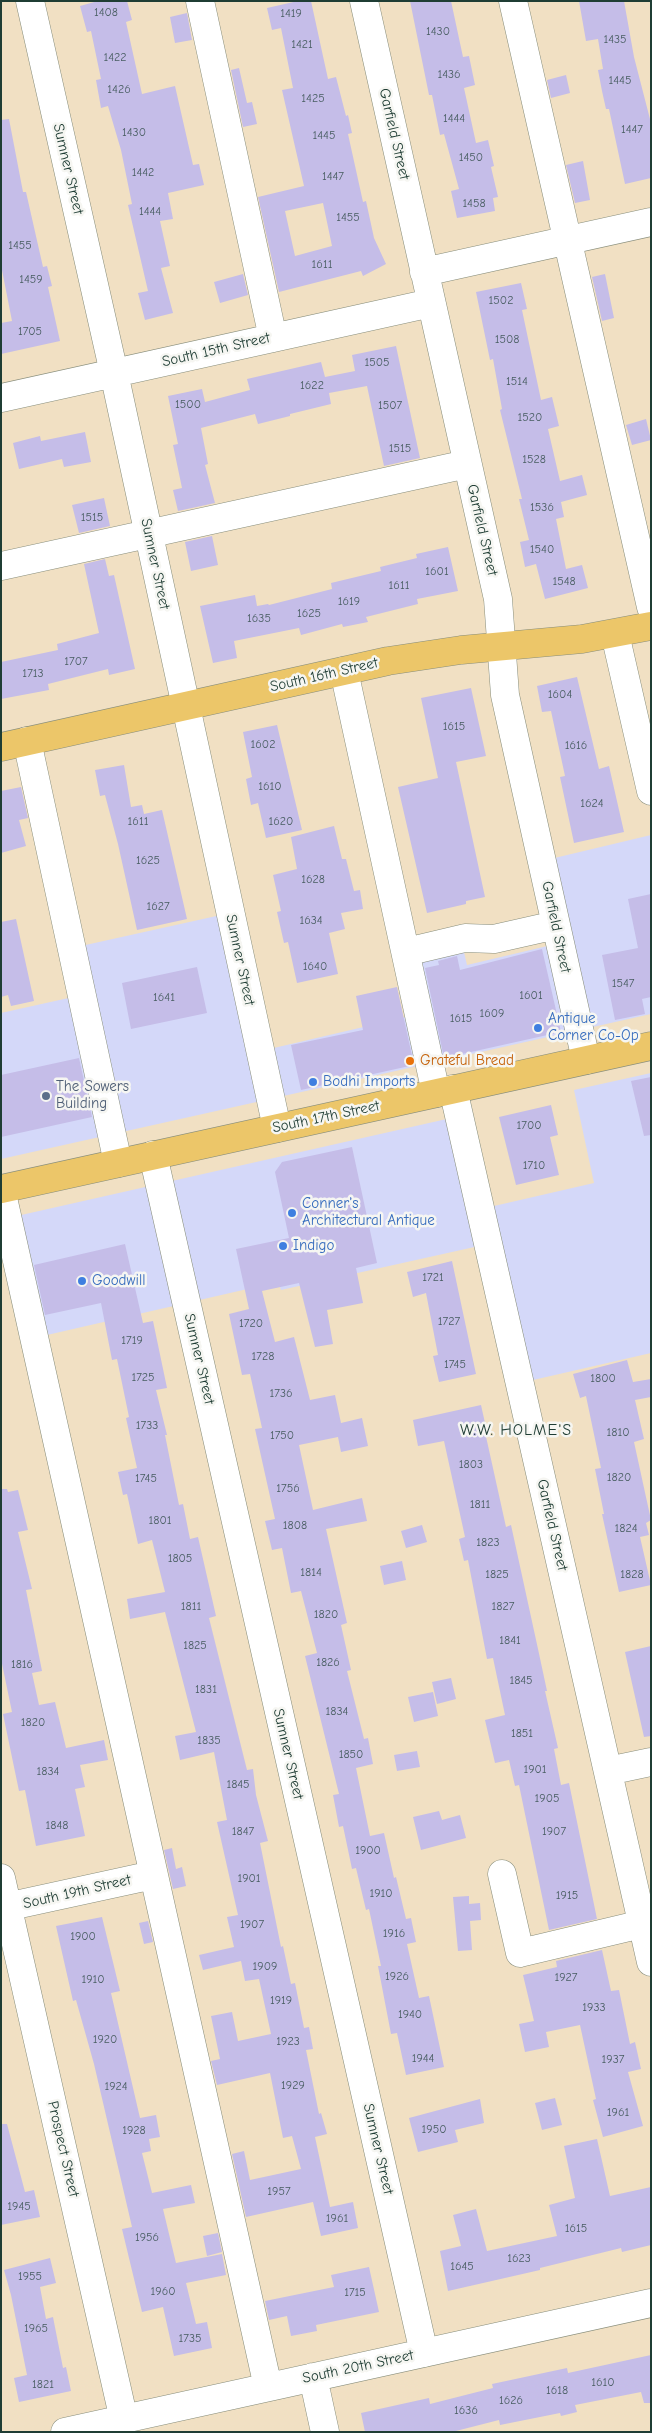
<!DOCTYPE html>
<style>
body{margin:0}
#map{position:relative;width:652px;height:2433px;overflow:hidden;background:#f1e0c3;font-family:"Comic Neue",sans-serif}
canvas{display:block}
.frame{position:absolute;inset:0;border:2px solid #1f3d34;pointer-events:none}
</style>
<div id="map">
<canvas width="652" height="2433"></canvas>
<div class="frame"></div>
</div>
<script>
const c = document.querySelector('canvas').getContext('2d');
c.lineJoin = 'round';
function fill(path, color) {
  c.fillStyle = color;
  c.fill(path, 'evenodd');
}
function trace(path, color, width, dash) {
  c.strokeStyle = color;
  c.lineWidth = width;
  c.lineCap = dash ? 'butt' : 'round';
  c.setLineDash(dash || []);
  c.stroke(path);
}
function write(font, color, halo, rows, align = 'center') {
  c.font = font + ' "Comic Neue",sans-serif';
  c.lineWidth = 5;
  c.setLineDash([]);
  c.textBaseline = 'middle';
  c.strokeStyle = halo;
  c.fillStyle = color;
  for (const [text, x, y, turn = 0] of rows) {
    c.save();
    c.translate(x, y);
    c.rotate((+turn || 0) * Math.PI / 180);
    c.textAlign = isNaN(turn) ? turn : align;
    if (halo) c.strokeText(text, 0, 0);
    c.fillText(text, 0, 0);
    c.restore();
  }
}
fill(new Path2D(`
 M651,835V1014L1,1159V1013L82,995L72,948L230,913L261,1051L419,1014L407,960L463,948L467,965L560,943L542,861Z
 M651,1073V1353L520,1383L488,1244L281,1290L278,1282L34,1338L8,1218L460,1116L481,1209L594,1183L574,1090Z`), '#d4d8f9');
fill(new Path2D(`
 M98,1H127L132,20L126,22L142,94L175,86L193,165L199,164L204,185L168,193L173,219L160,221L170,266L161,268L173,313L145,320L138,293L148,291L128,205L132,204L121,150L108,106L101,108L96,80L101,79L91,31L87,32L80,6Z
 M298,1H311L328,79L336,77L346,116L348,115L352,133L348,134L363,202L366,201L374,238L386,264L363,276L361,271L279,292L258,197L304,186L282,90L293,88L281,28L272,30L267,8ZM323,203L332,246L295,256L285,211Z
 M410,1H451L463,57L469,56L475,85L464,88L476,143L488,140L494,166L491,167L498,197L493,198L495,211L457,218L451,191L459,189L444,134L440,135L432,95H429Z
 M579,1H624L634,57L651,123V178L625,184L609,109H606L602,91L598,70L603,69L598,39L586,41Z
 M187,13L192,40L175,43L170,17Z
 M239,68L247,103L252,102L257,124L243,127L231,70Z
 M566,75L570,93L551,98L547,80Z
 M9,119L23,192H26L43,267L47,266L52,286L48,287L60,341L1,354V323L12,321L1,265V120Z
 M583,161L590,200L575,203L566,165Z
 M243,274L248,295L220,303L214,282Z
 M605,274L614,318L602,321L592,277Z
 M521,283L527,309L522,310L541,400L552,397L559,426L548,429L560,481L582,475L587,495L561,502L564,517L556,519L566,569L582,565L588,588L545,599L536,564L525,567L520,542L529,540L519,499H522L500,410L502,409L493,359L490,360L476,292Z
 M396,346L420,458L384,466L367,386L329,393L331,404L290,414V416L258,424L255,414L201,428L208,464L205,465L215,503L178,511L173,490L182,488L173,445L178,444L168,396L202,389L205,402L250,390L247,379L321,362L325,377L355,371L352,355Z
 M646,419L651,440L632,445L626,425Z
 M85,432L91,462L64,467L62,459L19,469L13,443L40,436L41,441Z
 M104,498L110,526L79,533L72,505Z
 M212,536L218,565L191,571L185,542Z
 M448,547L458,591L417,599L418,604L366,617L368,622L343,627L342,624L301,635L299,628L234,641L237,658L213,663L200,606L255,595L257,606L268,604L269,605L332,589L331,583L381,571L380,567L417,558L416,554Z
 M105,559L109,576L114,575L135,669L109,675L108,669L48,684L49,690L1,699V662L58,650L57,644L99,633L84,564Z
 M577,677L599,769L609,766L624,832L574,843L560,777L565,776L551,711L542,712L537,686Z
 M471,688L486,756L456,762L485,897L466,901V904L427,913L398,787L438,778L421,698Z
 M277,725L302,830L266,838L258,803L251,805L246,779L252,777L243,732Z
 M124,765L131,807L142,805L144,814L162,810L187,919L137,930L118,844L105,795L100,796L95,770Z
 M21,787L28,818L19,820L26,846L1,853V791Z
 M334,826L342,859H346L354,891L360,890L363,909L341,913L345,929L329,933L338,974L297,983L288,942L284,943L277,912L281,911L273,875L297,869L291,837Z
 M651,894V997L642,999L645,1014L615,1020L602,955L638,948L628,899Z
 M16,919L34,1001L11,1006L8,995L1,997V922Z
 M542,949L561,1032L444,1058L425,968L439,965L438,961L457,956L460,970Z
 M197,967L207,1013L131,1029L122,983Z
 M397,987L414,1065L301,1090L291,1045L363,1030L356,996Z
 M79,1058L92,1117L1,1137V1075Z
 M651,1077V1135L644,1136L631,1081Z
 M551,1105L558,1135L550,1137L559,1175L516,1185L499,1117Z
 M352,1147L377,1263L356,1268L363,1303L327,1310L333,1344L315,1347L299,1283L262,1291L275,1342L294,1337L310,1400L335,1395L341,1423L362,1418L368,1446L341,1452L338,1437L299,1445L313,1510L362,1498L367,1521L326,1529L347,1623L341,1625L351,1670L347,1671L364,1739L368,1738L373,1764L356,1768L370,1836L384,1833L394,1878L396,1877L406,1919L411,1918L416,1942L407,1944L419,1998L429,1996L444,2067L406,2075L397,2033L391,2034L378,1966H381L369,1909L366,1910L356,1868L352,1869L343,1826L339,1827L333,1795L339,1794L305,1656L317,1653L301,1591L291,1593L282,1548L272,1550L265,1521L275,1519L255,1429L262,1428L250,1374L242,1375L229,1314L249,1309L236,1249L289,1238L275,1172L282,1162Z
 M125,1244L143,1323L153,1321L167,1388L156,1390L167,1435H165L179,1505L183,1504L190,1539L198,1537L216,1616L209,1618L247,1770L253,1769L256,1795L268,1841L260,1843L281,1947L283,1946L291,1984L295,1983L304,2028L309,2027L313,2049L306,2050L319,2114L321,2113L327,2134L315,2137L330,2207L353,2202L358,2228L321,2236L313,2202L246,2217L232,2154L244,2151L250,2180L301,2169L292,2136L283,2138L270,2073L217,2085L211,2061L220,2059L211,2016L232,2012L238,2041L271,2034L259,1979L245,1981L241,1961L203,1970L199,1955L234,1947L227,1917L238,1915L217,1822L227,1820L214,1752L180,1760L175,1736L196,1732L165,1612L130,1619L127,1599L165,1592L152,1540L138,1544L127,1494L123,1495L118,1472L137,1468L126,1418L129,1417L117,1359L112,1360L101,1303L45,1315L34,1265Z
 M452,1261L476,1374L439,1382L433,1356L438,1355L426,1293L413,1297L407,1272Z
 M627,1360L633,1382L651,1379V1397L635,1400L644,1439L634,1442L651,1520L646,1523L649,1535L640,1537L651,1585L619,1592L602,1514H604L595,1469L601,1468L586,1396L580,1398L573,1374Z
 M481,1405L487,1432H485L506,1527L511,1525L538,1649L547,1691H545L558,1748L554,1749L561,1785L569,1783L597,1919L549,1930L519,1785L515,1786L509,1760L495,1763L485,1720L505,1715L493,1658L487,1659L468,1560L464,1561L459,1539L465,1537L444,1441L418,1446L413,1420Z
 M1,1489H7L8,1492L18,1490L28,1530L18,1532L32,1589L26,1590L42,1671L32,1673L39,1705L55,1702L66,1748L104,1740L108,1760L80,1765L85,1787L75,1789L85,1836L36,1846L25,1790L19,1791L3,1714L12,1712L1,1659Z
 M422,1525L427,1542L406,1548L401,1531Z
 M402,1561L406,1580L384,1585L380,1566Z
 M651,1646V1736L644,1737L625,1652Z
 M451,1678L456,1699L437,1704L432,1682Z
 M433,1692L438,1716L414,1722L408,1697Z
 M417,1751L420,1767L397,1771L394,1755Z
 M439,1811L442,1820L460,1815L466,1838L421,1850L413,1817Z
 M172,1848L176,1869L182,1867L186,1886L173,1889L164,1850Z
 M469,1896V1904L480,1903L481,1920L470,1921L472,1950L458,1951L453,1897Z
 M102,1917L120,1991L111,1993L140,2118L156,2115L160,2137L149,2139L151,2151L142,2153L152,2193L191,2185L195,2203L163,2209L176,2263L222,2254L226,2275L186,2283L196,2324L207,2322L212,2348L174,2356L163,2307L142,2312L122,2229L132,2227L94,2064L76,2000L73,2001L56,1926Z
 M148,1921L153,1942L144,1944L139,1923Z
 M602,1950L611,1991L619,1990L630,2044L635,2042L641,2069L628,2072L643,2126L603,2137L593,2100L596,2099L580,2025L546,2032L549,2047L525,2052L519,2024L534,2021L523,1975L557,1967L556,1961Z
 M555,2098L562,2125L542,2130L535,2103Z
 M480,2099L484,2123L455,2130L458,2142L418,2152L409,2118Z
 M1,2124H7L25,2192L34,2190L40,2217L1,2225Z
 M597,2139L610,2196L651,2187V2245L622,2252L621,2248L540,2268V2270L448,2291L440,2251L461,2246L453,2215L476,2209L487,2251L557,2236L549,2205L575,2198L564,2146Z
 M218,2233L222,2252L207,2256L203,2236Z
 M50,2258L56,2283L40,2287L46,2319L53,2317L63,2368L66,2367L71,2391L19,2402L14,2378L27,2375L11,2295L4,2270Z
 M369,2267L379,2312L316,2325L317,2331L291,2336L287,2316L269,2320L265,2301L334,2287L331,2275Z
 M651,2355V2403H644L641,2392L575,2405L577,2412L561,2416L560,2413L500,2425L499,2420L452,2432H365L361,2413L429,2398L430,2404L493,2388L492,2384L567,2368L568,2373Z`), '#c5bde8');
const minor = new Path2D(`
 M30,1L114,373L277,1128
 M200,1L273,338
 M364,1L498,599L505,695L586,1060
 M513,1L651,607
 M424,272L651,222
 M1,398L431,303
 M1,566L467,464
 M615,634L651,791
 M344,671L436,1093
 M27,741L118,1163
 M406,952L465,938L494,939L556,925
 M453,1089L651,1962
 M153,1155L424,2353
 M1,1189L268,2387
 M608,1771L651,1762
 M502,1874L520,1953L642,1924
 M1,1878L124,2420
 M1,1908L153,1875
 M313,2377L325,2432
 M65,2432L651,2303`);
const major = new Path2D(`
 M1,747L388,661L461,650L582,639L651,626
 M1,1189L651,1046`);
trace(minor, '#888e7c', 29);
trace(major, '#888e7c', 29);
trace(minor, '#fff', 28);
trace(major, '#ecc669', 28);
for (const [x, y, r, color] of [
 [538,1028,5,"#3f7fe0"],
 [410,1061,5,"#e8710a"],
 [313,1082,5,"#3f7fe0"],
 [46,1096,5,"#5c6f8a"],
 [292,1213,5,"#3f7fe0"],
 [283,1246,5,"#3f7fe0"],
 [82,1281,5,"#3f7fe0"]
]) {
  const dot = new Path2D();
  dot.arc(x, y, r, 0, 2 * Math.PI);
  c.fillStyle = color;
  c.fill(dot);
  trace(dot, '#f6f6f2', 2);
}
write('12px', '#485d61', null, [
 ["1408",106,13],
 ["1419",291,14],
 ["1430",438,32],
 ["1435",615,40],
 ["1421",302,45],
 ["1422",115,58],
 ["1436",449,75],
 ["1445",620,81],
 ["1426",119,90],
 ["1425",313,99],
 ["1444",454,119],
 ["1447",632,130],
 ["1430",134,133],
 ["1445",324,136],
 ["1450",471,158],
 ["1442",143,173],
 ["1447",333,177],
 ["1458",474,204],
 ["1444",150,212],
 ["1455",348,218],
 ["1455",20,246],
 ["1611",322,265],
 ["1459",31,280],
 ["1502",501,301],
 ["1705",30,332],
 ["1508",507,340],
 ["1505",377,363],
 ["1514",517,382],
 ["1622",312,386],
 ["1500",188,405],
 ["1507",390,406],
 ["1520",530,418],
 ["1515",400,449],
 ["1528",534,460],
 ["1536",542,508],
 ["1515",92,518],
 ["1540",542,550],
 ["1601",437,572],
 ["1548",564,582],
 ["1611",399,586],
 ["1619",349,602],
 ["1625",309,614],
 ["1635",259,619],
 ["1707",76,662],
 ["1713",33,674],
 ["1604",560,695],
 ["1615",454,727],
 ["1602",263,745],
 ["1616",576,746],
 ["1610",270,787],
 ["1624",592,804],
 ["1611",138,822],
 ["1620",281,822],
 ["1625",148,861],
 ["1628",313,880],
 ["1627",158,907],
 ["1634",311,921],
 ["1640",315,967],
 ["1547",623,984],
 ["1601",531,996],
 ["1641",164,998],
 ["1609",492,1014],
 ["1615",461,1019],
 ["1700",529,1126],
 ["1710",534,1166],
 ["1721",433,1278],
 ["1727",449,1322],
 ["1720",251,1324],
 ["1719",132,1341],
 ["1728",263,1357],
 ["1745",455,1365],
 ["1725",143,1378],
 ["1800",603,1379],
 ["1736",281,1394],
 ["1733",147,1426],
 ["1810",618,1433],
 ["1750",282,1436],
 ["1803",471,1465],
 ["1820",619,1478],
 ["1745",146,1479],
 ["1756",288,1489],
 ["1811",480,1505],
 ["1801",160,1521],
 ["1808",295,1526],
 ["1824",626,1529],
 ["1823",488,1543],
 ["1805",180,1559],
 ["1814",311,1573],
 ["1825",497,1575],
 ["1828",632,1575],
 ["1811",191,1607],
 ["1827",503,1607],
 ["1820",326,1615],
 ["1841",510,1641],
 ["1825",195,1646],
 ["1826",328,1663],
 ["1816",22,1665],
 ["1845",521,1681],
 ["1831",206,1690],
 ["1834",337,1712],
 ["1820",33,1723],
 ["1851",522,1734],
 ["1835",209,1741],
 ["1850",351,1755],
 ["1901",535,1770],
 ["1834",48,1772],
 ["1845",238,1785],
 ["1905",547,1799],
 ["1848",57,1826],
 ["1847",243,1832],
 ["1907",554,1832],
 ["1900",368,1851],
 ["1901",249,1879],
 ["1910",381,1894],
 ["1915",567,1896],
 ["1907",252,1925],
 ["1916",394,1934],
 ["1900",83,1937],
 ["1909",265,1967],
 ["1926",397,1977],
 ["1927",566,1978],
 ["1910",93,1980],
 ["1919",281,2001],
 ["1933",594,2008],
 ["1940",410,2015],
 ["1920",105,2040],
 ["1923",288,2042],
 ["1944",423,2059],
 ["1937",613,2060],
 ["1929",293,2086],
 ["1924",116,2087],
 ["1961",618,2113],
 ["1950",434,2130],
 ["1928",134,2131],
 ["1957",279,2192],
 ["1945",19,2207],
 ["1961",337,2219],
 ["1615",576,2229],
 ["1956",147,2238],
 ["1623",519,2259],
 ["1645",462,2267],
 ["1955",30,2277],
 ["1960",163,2292],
 ["1715",355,2293],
 ["1965",36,2329],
 ["1735",190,2339],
 ["1610",603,2383],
 ["1821",43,2385],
 ["1618",557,2391],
 ["1626",511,2401],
 ["1636",466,2411]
]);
write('15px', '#1f3d34', '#f6f6f2', [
 ["Garfield Street",394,134,77],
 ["Sumner Street",68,169,77],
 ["South 15th Street",216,350,-13],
 ["Garfield Street",482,530,77],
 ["Sumner Street",155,564,78],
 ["South 16th Street",324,675,-13],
 ["Garfield Street",556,927,78],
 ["Sumner Street",240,960,78],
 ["South 17th Street",326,1117,-12],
 ["Sumner Street",199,1359,77],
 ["Garfield Street",552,1525,77],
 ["Sumner Street",288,1754,77],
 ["South 19th Street",77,1892,-13],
 ["Prospect Street",63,2149,77],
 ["Sumner Street",378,2149,77],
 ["South 20th Street",358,2367,-12]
]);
write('15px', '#366cbe', '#f6f6f2', [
 ["Antique",548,1019],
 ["Corner Co-Op",548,1036],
 ["Bodhi Imports",323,1082],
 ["Conner's",302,1204],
 ["Architectural Antique",302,1221],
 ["Indigo",293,1246],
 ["Goodwill",92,1281]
], 'left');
write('15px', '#c56008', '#f6f6f2', [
 ["Grateful Bread",420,1061]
], 'left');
write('15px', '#4e5e75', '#f6f6f2', [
 ["The Sowers",56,1087],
 ["Building",56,1104]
], 'left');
c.letterSpacing = '1px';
write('16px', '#1f3d34', '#f6f6f2', [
 ["W.W. HOLME'S",516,1430]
]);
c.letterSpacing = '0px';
</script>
